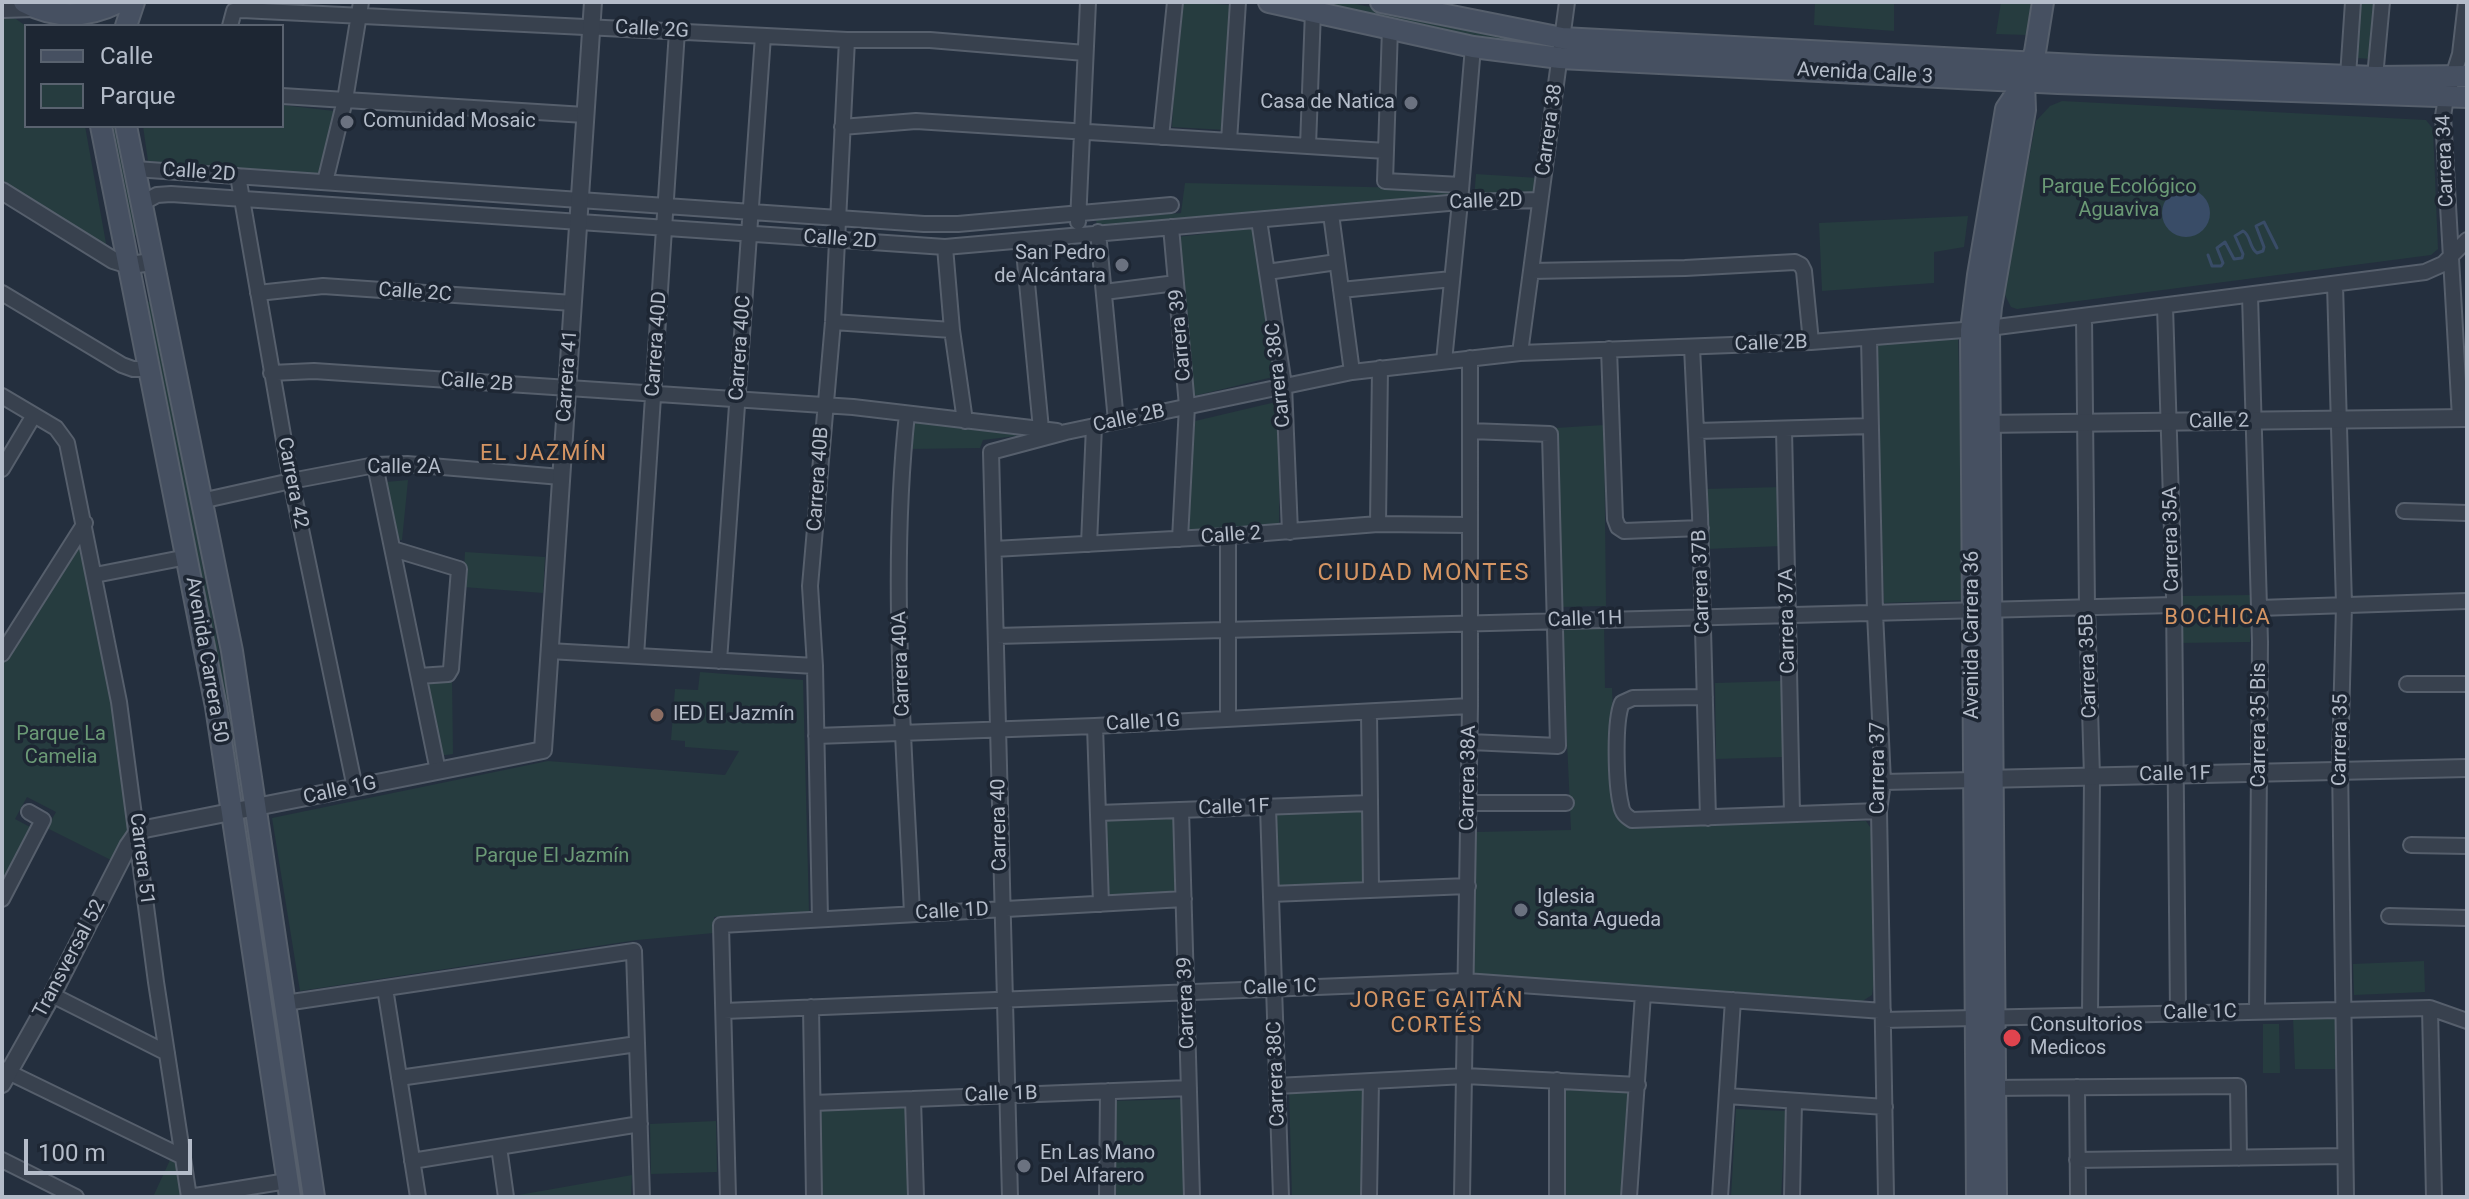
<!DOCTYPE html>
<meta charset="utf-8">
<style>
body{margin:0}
#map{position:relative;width:2469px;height:1199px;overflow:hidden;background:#242f3e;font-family:Roboto,sans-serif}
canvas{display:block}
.frame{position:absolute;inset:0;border:4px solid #b4bcc9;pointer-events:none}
.legend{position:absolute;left:24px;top:24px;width:260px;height:104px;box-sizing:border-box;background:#1d2633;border:2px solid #59626f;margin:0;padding:10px 14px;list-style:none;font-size:24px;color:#b4bcc9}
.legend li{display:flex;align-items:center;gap:16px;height:40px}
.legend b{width:40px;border:2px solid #59626f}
.scale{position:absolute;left:24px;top:1139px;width:168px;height:36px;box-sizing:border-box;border:4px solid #b4bcc9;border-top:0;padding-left:10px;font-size:24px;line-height:28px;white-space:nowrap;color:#b4bcc9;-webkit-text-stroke:6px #1d2633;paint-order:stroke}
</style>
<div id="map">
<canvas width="2469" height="1199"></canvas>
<div class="frame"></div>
<ul class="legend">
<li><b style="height:10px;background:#465061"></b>Calle</li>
<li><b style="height:22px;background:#263c3f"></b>Parque</li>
</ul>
<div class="scale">100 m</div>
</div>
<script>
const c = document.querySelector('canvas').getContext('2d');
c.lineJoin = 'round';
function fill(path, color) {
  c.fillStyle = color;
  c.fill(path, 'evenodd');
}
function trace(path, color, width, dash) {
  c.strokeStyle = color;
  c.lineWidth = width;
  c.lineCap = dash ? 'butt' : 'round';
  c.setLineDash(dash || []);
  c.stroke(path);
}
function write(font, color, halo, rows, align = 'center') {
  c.font = font + ' Roboto,sans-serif';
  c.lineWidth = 7;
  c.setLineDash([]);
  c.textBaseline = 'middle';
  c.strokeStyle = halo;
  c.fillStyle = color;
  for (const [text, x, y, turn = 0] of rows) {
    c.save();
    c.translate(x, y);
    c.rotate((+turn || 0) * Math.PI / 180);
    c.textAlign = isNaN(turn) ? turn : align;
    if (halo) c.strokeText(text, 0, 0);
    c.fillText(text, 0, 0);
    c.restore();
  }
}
fill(new Path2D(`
 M1178,2L1232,5L1226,130L1172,127Z
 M1295,2H1345L1545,42L1544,51Z
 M1815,2H1894V31L1814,25Z
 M2001,2H2032L2027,35L1996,34Z
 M2361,2H2376L2372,59L2357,58Z
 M2,17L16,19L26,26V126H85L107,249L2,180Z
 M2062,101L2426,120L2433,129L2438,249L2431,255L2017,309L2011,307L2004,293L2036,121L2050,106Z
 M282,105L334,111L322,176L148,161L143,126H282Z
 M108,126H118L139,235L130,237Z
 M1476,174L1538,178L1536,195L1474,199Z
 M1185,183L1458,189V198L1097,228L1096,220L1181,213Z
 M1968,216L1964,247L1934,252V283L1822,291L1819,223Z
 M1254,228L1277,376L1194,396L1177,237Z
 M151,301L224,676L242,787L236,788L143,303Z
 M1958,335L1965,600L1884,603L1876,345Z
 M1280,401L1279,527L1189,535L1191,422Z
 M912,419L1013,432L1016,436L983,440L980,448L910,449Z
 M1604,425L1606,606L1559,607L1555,428Z
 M408,480L402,540H396L386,482Z
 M1782,487L1783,546L1706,549L1704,489Z
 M79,541L114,697L130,825L113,861L47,828L56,812L27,797L15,819L32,828L2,885V664Z
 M465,552L545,557L543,593L463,587Z
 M2250,595V642L2179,643V596Z
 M1604,620L1605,688H1612L1617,811L1623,822L1630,827L1866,821L1872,830L1873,836L1874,981L1872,995L1861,1002L1569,980L1474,975L1475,832L1571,830L1562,631L1563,626Z
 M700,672L803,680L809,912L714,917V933L637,940L300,991L272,818L548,761L725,775L739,751L685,747V741L671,740L675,689L698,690Z
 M452,677L453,754L439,756L423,681Z
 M1781,681L1783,757L1716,759L1715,683Z
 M1362,809L1363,885L1276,887L1275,811Z
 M1176,817L1178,895L1107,897L1104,821Z
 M250,837L301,1174L293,1176L243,838Z
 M2424,961L2425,992L2354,995L2353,964Z
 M2336,1016L2337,1069H2295L2293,1017Z
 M2263,1024H2279L2280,1073H2263Z
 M1562,1088L1633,1090L1624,1197H1563Z
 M1365,1089V1197H1292L1289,1091Z
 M1186,1099L1188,1197H1112L1110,1101Z
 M908,1108L909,1197H820L817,1110Z
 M1736,1109L1786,1111L1781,1197H1731Z
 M716,1121L717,1172L651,1174L650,1124Z
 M170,1160L179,1165L183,1197H153Z
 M632,1175L631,1197H513V1196Z`), '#263c3f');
fill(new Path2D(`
 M2162 213a24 24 0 1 1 48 0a24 24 0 1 1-48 0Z`), '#394c67');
trace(new Path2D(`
 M2208,255L2212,266H2221L2223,263L2217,248L2225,242L2234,259L2242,258L2243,254L2235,236L2243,231C2251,235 2249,248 2257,253L2263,251L2264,247L2256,226L2264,222L2277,248`), '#394c67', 3);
const minor = new Path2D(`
 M230,26L234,11L242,10L847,40H930L1085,53
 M1390,28L1385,181L1461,185
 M2348,76L2353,2
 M2375,77L2382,2
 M282,96L585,115
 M842,127L916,121L1386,151
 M1161,137L1175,2
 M1229,141L1238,2
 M1308,146L1313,11
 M135,169L924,224H958L1171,205
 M238,176L291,481L355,788
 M325,182L345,100L361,2
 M142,203L157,195L171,194L945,247L1460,202L1540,200
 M1331,214L1352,372
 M1259,220L1284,385L1290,532
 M1078,222L1088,2
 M1171,227L1187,406L1180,539
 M1098,232L1116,421
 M1023,241L1041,429
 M945,247L952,330L965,421
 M1531,271L1685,268L1795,262L1801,265L1804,271L1811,342
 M1267,272L1337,262
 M2335,284L2344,605L2340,763L2346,1197
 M1341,290L1452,279
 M1104,292L1176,283
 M2,293L122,365L133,369H150
 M258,293L323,286L573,303
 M2250,295L2260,642L2257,1011
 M2165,306L2174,597L2178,1013
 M2084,316L2087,607L2092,777L2090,1015
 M833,322L952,330
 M1869,338L1875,613L1883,782L1879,811L1886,1197
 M1692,347L1700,515L1708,818
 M1609,349L1615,519L1618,527L1624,531L1701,528
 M1520,353L1567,2
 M1444,361L1460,202L1473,47
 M271,373L314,371L853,407L1057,431
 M2,396L56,428L67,443L119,702L156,982L189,1197
 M907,414C889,578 905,750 912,914
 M2460,418L2443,116L2446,98L2460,54L2466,2
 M1784,429L1792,814
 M1470,431L1550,434L1558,746L1470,742
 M1697,431L1871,426
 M375,465L438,771
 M2,469L34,415
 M201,501L291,481L375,465L407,464L561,477
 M2404,511L2467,513
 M1378,524L1380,368
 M1228,536V719
 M1089,544L1094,426
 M393,549L459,569L451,669L448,674L419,676
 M994,549L1228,536L1378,524L1469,525
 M95,575L187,557
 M2259,608L2467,601
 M996,636L2173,605
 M549,651L815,666
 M2,654L85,523
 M636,656L677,31
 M719,661L763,36
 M2407,684H2467
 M1705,697L1633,698L1622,703C1614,721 1616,785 1621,805C1622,813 1626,816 1632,820L1879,811
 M1369,712L1371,890
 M1095,726L1101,904
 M816,736L1095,726L1470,706
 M1883,782L1974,780
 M1468,803H1566
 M1268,807L1281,1197
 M1181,810L1192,1197
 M1098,813L1370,803
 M2411,845L2467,846
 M1271,894L1468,886
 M2,899L43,820L29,812
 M2389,916L2467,918
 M820,919L815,666L810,586L833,322L847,40
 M385,988L418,1197
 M52,995L167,1053
 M285,1003L634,951L642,1197
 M811,1007L814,1197
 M2430,1008L2434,1197
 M724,1011L1465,981L1883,1011
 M1883,1020L2430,1008L2467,1021
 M2,1069L183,1157
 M399,1078L637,1044
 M1277,1086L1465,1076L1638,1085
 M2077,1087L2078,1197
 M1986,1088L2238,1086L2239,1158
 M1727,1096L1885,1107
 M913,1099L916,1197
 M813,1103L1189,1088
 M499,1147L506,1197
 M2,1160L76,1197
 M2077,1160L2345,1156
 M412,1161L640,1124
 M189,1197L287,1181
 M728,1197L721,925L1184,899
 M1010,1197L991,452L1066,432L1352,372L1520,353L1811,342L1989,328L2425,272L2443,264L2467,240
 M1107,1197L1108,1091
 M1369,1197L1371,1081
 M1462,1197L1470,706V358
 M1557,1197V1080
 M1629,1197L1643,994
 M1720,1197L1733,1000
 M1792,1197L1794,1101`);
const tertiary = new Path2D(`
 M2,9L35,8
 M2,191L113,260L129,265L153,262
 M1981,424L2467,418
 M1984,779L2467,768
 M2,1084L52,995L128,846L137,833L145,829L543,750L593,2`);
const secondary = new Path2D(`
 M24,2C55,19 87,18 119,2
 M1269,2L1473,47L1560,58L2058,83L2467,97
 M1381,2L1562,38L2096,66L2375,77L2467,76
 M126,26L134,2
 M101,126L216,707L290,1197
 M126,126L232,651L314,1197
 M1977,1197L1971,330L1978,275L2006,109L2024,82L2035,52L2043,2
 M1996,1197L1989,328L1991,307L2025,110L2024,82`);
trace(minor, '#565f6c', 18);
trace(tertiary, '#565f6c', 20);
trace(secondary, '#565f6c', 24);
trace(minor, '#38414e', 14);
trace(tertiary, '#38414e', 16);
trace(secondary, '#465061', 20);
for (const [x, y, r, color] of [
 [1411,103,8,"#6b7280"],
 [347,122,8,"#6b7280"],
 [1122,265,8,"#6b7280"],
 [657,715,8,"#8d6e63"],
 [1521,910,8,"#6b7280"],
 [2012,1038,10,"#e0444e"],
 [1024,1166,8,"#6b7280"]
]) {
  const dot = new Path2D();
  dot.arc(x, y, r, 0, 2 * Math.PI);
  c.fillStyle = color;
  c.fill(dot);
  trace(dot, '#1d2633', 3);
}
write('20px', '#b4bcc9', '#1d2633', [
 ["Calle 2G",652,30,3],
 ["Avenida Calle 3",1865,74,3],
 ["Carrera 38",1550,130,-82],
 ["Carrera 34",2446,161,-92],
 ["Calle 2D",199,173,4],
 ["Calle 2D",1486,202,-2],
 ["Calle 2D",840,240,4],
 ["Calle 2C",415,293,4],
 ["Carrera 39",1181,335,-95],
 ["Carrera 40D",657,344,-86],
 ["Calle 2B",1771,344,-2],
 ["Carrera 40C",741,348,-86],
 ["Carrera 38C",1279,375,-96],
 ["Carrera 41",568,376,-86],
 ["Calle 2B",477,383,4],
 ["Calle 2B",1129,419,-12],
 ["Calle 2",2219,422,-1],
 ["Calle 2A",404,468],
 ["Carrera 40B",819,479,-86],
 ["Carrera 42",292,483,79],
 ["Calle 2",1231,536,-4],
 ["Carrera 35A",2172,539,-91],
 ["Carrera 37B",1702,582,-92],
 ["Calle 1H",1585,620,-2],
 ["Carrera 37A",1788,621,-91],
 ["Avenida Carrera 36",1973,635,-90],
 ["Avenida Carrera 50",206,660,80],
 ["Carrera 40A",902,664,-92],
 ["Carrera 35B",2089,666,-92],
 ["Calle 1G",1143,723,-3],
 ["Carrera 35 Bis",2260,725,-90],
 ["Carrera 35",2341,740,-89],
 ["Carrera 37",1879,768,-90],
 ["Calle 1F",2175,775,-1],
 ["Carrera 38A",1469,778,-89],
 ["Calle 1G",340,791,-12],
 ["Calle 1F",1234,808,-2],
 ["Carrera 40",1000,825,-91],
 ["Carrera 51",141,859,83],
 ["Calle 1D",952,912,-3],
 ["Transversal 52",70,959,-62],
 ["Calle 1C",1280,988,-2],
 ["Carrera 39",1187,1003,-92],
 ["Calle 1C",2200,1013,-1],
 ["Carrera 38C",1277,1074,-92],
 ["Calle 1B",1001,1095,-2]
]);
write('20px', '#b4bcc9', '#1d2633', [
 ["Casa de Natica",1395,103,"right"],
 ["Comunidad Mosaic",363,122],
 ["San Pedro",1106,254,"right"],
 ["de Alcántara",1106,277,"right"],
 ["IED El Jazmín",673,715],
 ["Iglesia",1537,898],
 ["Santa Agueda",1537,921],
 ["Consultorios",2030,1026],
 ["Medicos",2030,1049],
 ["En Las Mano",1040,1154],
 ["Del Alfarero",1040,1177]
], 'left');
write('20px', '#6b9a76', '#1d2633', [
 ["Parque Ecológico",2119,188],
 ["Aguaviva",2119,211],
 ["Parque La",61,735],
 ["Camelia",61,758],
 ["Parque El Jazmín",552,857]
]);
c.letterSpacing = '2px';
write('22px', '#d59563', '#1d2633', [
 ["EL JAZMÍN",544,454],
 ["BOCHICA",2218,618],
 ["JORGE GAITÁN",1437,1001],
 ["CORTÉS",1437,1026]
]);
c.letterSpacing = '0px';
c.letterSpacing = '2px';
write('24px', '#d59563', '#1d2633', [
 ["CIUDAD MONTES",1424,574]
]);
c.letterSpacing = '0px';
</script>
